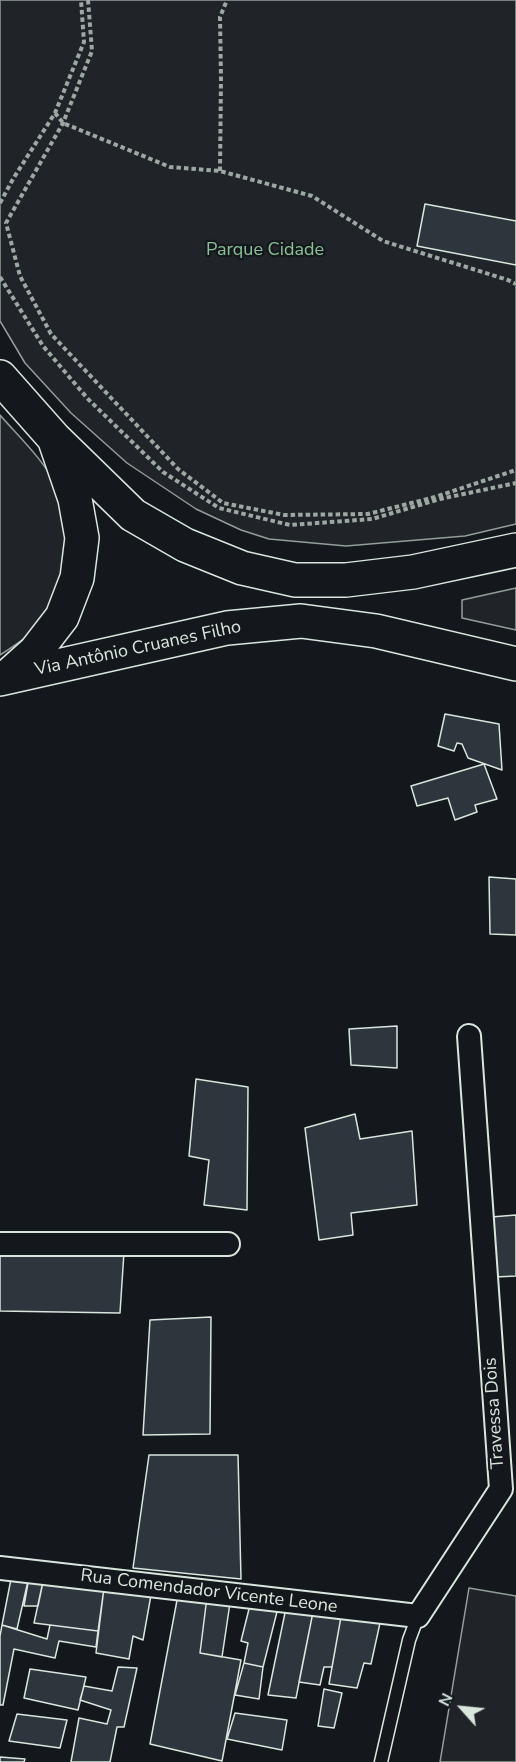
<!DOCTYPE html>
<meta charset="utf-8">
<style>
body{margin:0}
#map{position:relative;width:516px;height:1762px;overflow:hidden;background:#14181c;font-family:"Nunito Sans",sans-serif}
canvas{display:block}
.north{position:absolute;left:432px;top:1678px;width:60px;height:60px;-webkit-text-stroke:4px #14181c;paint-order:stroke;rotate:297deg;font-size:16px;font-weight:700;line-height:24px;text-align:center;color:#d8e6dc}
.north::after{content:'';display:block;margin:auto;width:21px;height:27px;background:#d8e6dc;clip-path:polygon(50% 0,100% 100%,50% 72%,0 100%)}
</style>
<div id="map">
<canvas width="516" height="1762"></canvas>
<div class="north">N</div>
</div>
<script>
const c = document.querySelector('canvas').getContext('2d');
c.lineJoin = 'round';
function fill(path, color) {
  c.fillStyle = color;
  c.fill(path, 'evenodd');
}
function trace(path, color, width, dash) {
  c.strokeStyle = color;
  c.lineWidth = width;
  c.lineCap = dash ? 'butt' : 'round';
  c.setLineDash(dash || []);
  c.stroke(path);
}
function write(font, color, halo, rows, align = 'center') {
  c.font = font + ' "Nunito Sans",sans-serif';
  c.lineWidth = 4.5;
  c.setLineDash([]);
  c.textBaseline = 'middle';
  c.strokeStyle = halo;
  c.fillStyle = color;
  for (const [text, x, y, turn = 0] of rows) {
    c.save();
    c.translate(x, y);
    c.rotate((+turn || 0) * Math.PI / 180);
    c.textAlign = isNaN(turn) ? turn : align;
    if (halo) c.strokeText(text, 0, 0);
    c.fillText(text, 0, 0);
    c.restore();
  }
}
const green = new Path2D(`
 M0,0H516V524L465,536L346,546L269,539L241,530L196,509L127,463L71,413L25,363L0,321Z
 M0,415C21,439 46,462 59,491C76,529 72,574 51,610C40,629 19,643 0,655Z
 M516,588V630L462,618V600Z
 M469,1588L516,1596V1762H440Z`);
fill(green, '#202428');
trace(green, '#939e99', 1.5);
const building = new Path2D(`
 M425,204L516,221V265L417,246Z
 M445,714L499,724L502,770L468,758L462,744L457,743L454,751L438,746Z
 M484,764L497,799L475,805L477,812L455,820L448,798L417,806L411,786Z
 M489,877L516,879V935L490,934Z
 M397,1026V1068L351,1065L349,1029Z
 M196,1079L248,1087L247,1210L204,1205L209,1160L189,1156Z
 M355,1114L360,1139L412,1131L417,1205L351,1213L353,1235L319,1240L305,1128Z
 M516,1215V1276L495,1277L491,1217Z
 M0,1252H124L120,1313L0,1311Z
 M211,1317L210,1434L143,1435L150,1320Z
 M149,1455H238L241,1579L133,1568Z
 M29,1577H44L38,1606H24Z
 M44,1577L104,1588L98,1631L34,1623Z
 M11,1579L28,1581L17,1629L2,1625Z
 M104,1588L151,1595L143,1640L133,1636L129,1659L96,1653Z
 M178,1595L207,1597L200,1653L241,1660L222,1761L150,1744Z
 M207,1597L230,1603L222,1657L200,1653Z
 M251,1601L279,1604L263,1667L244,1663L248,1643L241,1641Z
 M286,1608L313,1612L296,1698L268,1695Z
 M313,1612L341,1617L332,1667H324L320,1685L299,1682Z
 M341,1617L380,1623L371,1664L364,1663L357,1688L329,1684Z
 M2,1625L47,1639L50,1625L98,1631L96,1647L59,1641L55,1658L14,1649L3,1705H0V1636Z
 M244,1663L263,1667L259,1699L235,1695Z
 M118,1667L137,1668L124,1727H117L110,1762H71L79,1718L107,1724L111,1710L80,1700L84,1686L112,1691Z
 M30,1669L86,1677L78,1710L24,1698Z
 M324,1689L342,1693L334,1728L318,1726Z
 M235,1713L287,1720L282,1750L227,1739Z
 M17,1714L67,1720L60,1748L9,1741Z
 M0,1757L25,1759L24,1762H0Z`);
fill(building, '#2c363c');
trace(building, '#d8e6dc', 1.5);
const lane = new Path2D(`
 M381,1762L409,1640L418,1616`);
const street = new Path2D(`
 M0,1244H228
 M0,1568L418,1616L501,1489L469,1036`);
const primary = new Path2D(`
 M0,377L54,438L75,499L82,538L77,578L62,617L35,652L7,677
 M54,438L133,515L185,545L242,568L295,580H346L413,572L516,550
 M0,679L227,628L301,621L376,631L516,664`);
trace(lane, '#d8e6dc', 15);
trace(street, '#d8e6dc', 26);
trace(primary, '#d8e6dc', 36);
trace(new Path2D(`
 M88,0L92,51L63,123L6,223L20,276L51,334L178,469L223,503L284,515L368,514L435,497L516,470
 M55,113L63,123L170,167L220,171L312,196L383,241L508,280L516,284
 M220,171L221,79L220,17L227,0
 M0,203L13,179L55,113L84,42L81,0
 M0,277L43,346L88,399L163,472L219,508L290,525L372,519L440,499L516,483`), '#9da8a2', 4, [4.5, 3]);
trace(lane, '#14181c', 12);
trace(street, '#14181c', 22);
trace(primary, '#14181c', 33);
write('18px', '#8ac095', '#14181c', [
 ["Parque Cidade",265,251]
]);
write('18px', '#d8e6dc', '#14181c', [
 ["Via Antônio Cruanes Filho",138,649,-12],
 ["Travessa Dois",495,1413,-94],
 ["Rua Comendador Vicente Leone",209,1592,7]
]);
</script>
